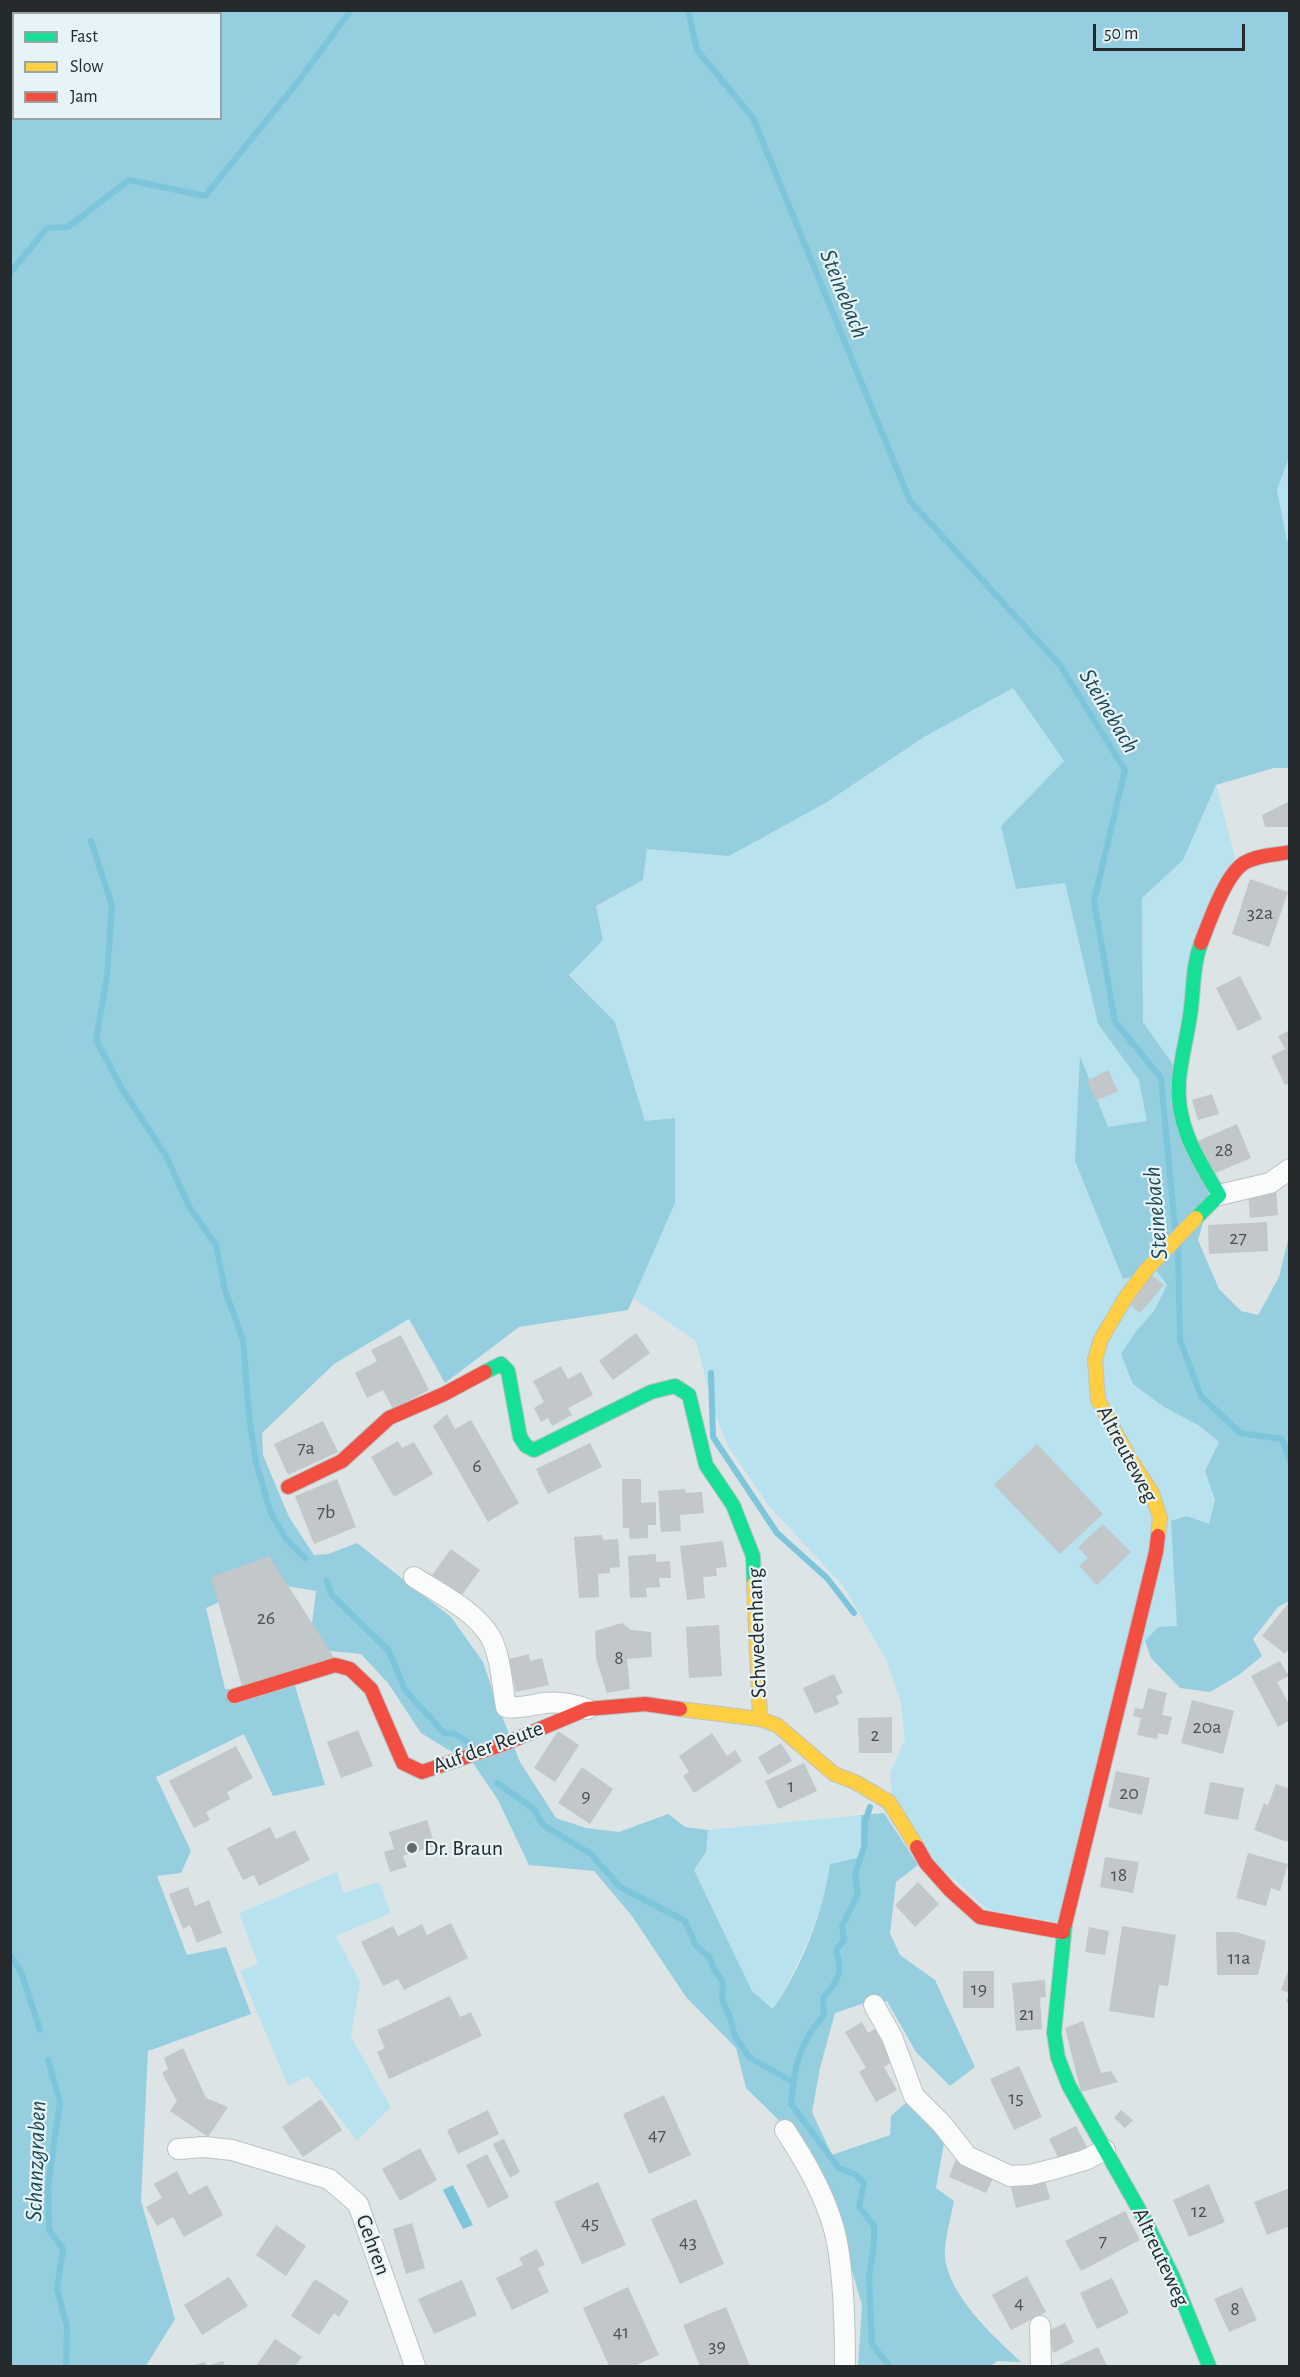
<!DOCTYPE html>
<style>
body{margin:0}
#map{position:relative;width:1300px;height:2377px;overflow:hidden;background:#dde4e6;font-family:"Alegreya Sans",sans-serif}
canvas{display:block}
.frame{position:absolute;inset:0;border:12px solid #252a2c;pointer-events:none}
.legend{position:absolute;left:12px;top:12px;width:210px;height:108px;box-sizing:border-box;background:#e6f3f7;border:2px solid #99a3a6;margin:0;padding:8px 10px;list-style:none;font-size:18px;color:#252a2c}
.legend li{display:flex;align-items:center;gap:12px;height:30px}
.legend b{width:30px;border:2px solid #99a3a6}
.scale{position:absolute;left:1093px;top:24px;width:152px;height:27px;box-sizing:border-box;border:3px solid #252a2c;border-top:0;padding-left:8px;font-size:18px;line-height:21px;white-space:nowrap;color:#252a2c;-webkit-text-stroke:4px #e6f3f7;paint-order:stroke}
</style>
<div id="map">
<canvas width="1300" height="2377"></canvas>
<div class="frame"></div>
<ul class="legend">
<li><b style="height:8px;background:#16e098"></b>Fast</li>
<li><b style="height:8px;background:#ffcf43"></b>Slow</li>
<li><b style="height:8px;background:#f24e42"></b>Jam</li>
</ul>
<div class="scale">50 m</div>
</div>
<script>
const c = document.querySelector('canvas').getContext('2d');
c.lineJoin = 'round';
function fill(path, color) {
  c.fillStyle = color;
  c.fill(path, 'evenodd');
}
function trace(path, color, width, dash) {
  c.strokeStyle = color;
  c.lineWidth = width;
  c.lineCap = dash ? 'butt' : 'round';
  c.setLineDash(dash || []);
  c.stroke(path);
}
function write(font, color, halo, rows, align = 'center') {
  c.font = font + ' "Alegreya Sans",sans-serif';
  c.lineWidth = 4.5;
  c.setLineDash([]);
  c.textBaseline = 'middle';
  c.strokeStyle = halo;
  c.fillStyle = color;
  for (const [text, x, y, turn = 0] of rows) {
    c.save();
    c.translate(x, y);
    c.rotate((+turn || 0) * Math.PI / 180);
    c.textAlign = isNaN(turn) ? turn : align;
    if (halo) c.strokeText(text, 0, 0);
    c.fillText(text, 0, 0);
    c.restore();
  }
}
fill(new Path2D(`
 M36,11H212L207,14H36Z
 M1289,454L1290,541H1287L1277,490Z
 M1013,688L1064,761L1001,826L1016,889L1065,883L1098,1024L1140,1080L1148,1121L1108,1128L1080,1058L1149,1260L1167,1285L1154,1311L1137,1330L1164,1407L1198,1425L1219,1442L1205,1471L1215,1500L1209,1524L1187,1516L1177,1627H1158L1145,1641L1057,1922L988,1910L928,1856L892,1795L890,1773L905,1739L901,1703L886,1659L844,1587L769,1506L728,1446L714,1412L696,1341L633,1298L675,1203V1118L645,1121L615,1022L569,974L603,940L596,906L643,880L647,849L729,856L924,737Z
 M1216,785L1235,857L1172,1063L1143,1022L1142,898L1183,860Z
 M861,1815V1857L830,1864C823,1916 799,1963 774,2009L752,1991L694,1870L706,1852L708,1830Z
 M337,1872L343,1893L379,1882L391,1913L336,1936L360,1982L351,2037L391,2107L357,2141L308,2076L288,2086L240,1971L258,1964L239,1913Z`), '#b9e2ef');
fill(new Path2D(`
 M11,11H37L36,13L14,14V118H220V14L207,13L212,11H1289L1290,454L1277,490L1287,541H1290L1289,768H1274L1216,785L1183,860L1142,898L1143,1022L1172,1063L1212,1193L1198,1240L1219,1289L1241,1311L1258,1315L1279,1277L1289,1236V1601L1278,1607L1253,1639L1262,1656L1239,1675L1210,1692L1180,1688L1151,1658L1145,1641L1158,1627L1177,1626L1171,1521L1187,1516L1209,1524L1215,1500L1205,1471L1219,1442L1198,1425L1164,1407L1133,1384L1121,1354L1137,1330L1154,1311L1167,1285L1156,1270L1123,1279L1075,1161L1080,1056L1108,1127L1147,1121L1139,1080L1098,1024L1065,883L1016,889L1001,826L1064,761L1013,688L924,737L827,802L729,856L647,849L643,880L596,906L603,940L569,975L615,1022L645,1121L675,1118V1203L628,1310L519,1327L445,1383L409,1319L334,1364L262,1433L263,1455L289,1517L314,1555L328,1554L357,1543L451,1617L483,1662L498,1706L520,1762L556,1818L586,1828L619,1832L668,1814L685,1827L708,1830L706,1852L694,1870L752,1991L773,2009C802,1967 823,1913 830,1864L861,1857V1815L884,1813L918,1865L896,1882L890,1933L900,1955L935,1980L975,2067L950,2086L916,2052L887,2001L864,2003L835,2013L820,2068L812,2112L832,2155L890,2135L891,2116L909,2100L944,2143L936,2188L954,2201C951,2216 944,2242 945,2257C949,2296 993,2336 1021,2362L997,2361L991,2366H858L862,2305L837,2219L794,2135L746,2088L736,2048L686,1997L632,1916L594,1871L529,1865L498,1800L471,1760L447,1749L421,1733L388,1683L361,1654L309,1649L316,1591L263,1582L206,1608L225,1689L295,1686L325,1785L273,1796L244,1734L156,1777L191,1851L181,1873L157,1876L187,1955L226,1947L251,2014L148,2051L141,2201L175,2319L146,2366H11Z`), '#94cedf');
fill(new Path2D(`
 M453,2185L473,2225L463,2229L443,2190Z`), '#7cc5da');
trace(new Path2D(`
 M688,10L697,50L753,118L910,501L1060,665L1125,770L1094,901L1115,1022L1161,1078L1175,1229
 M10,273L47,228L68,227L129,180L205,196L297,83L351,10
 M91,841L112,906L107,976L96,1040L122,1089L166,1156L190,1208L216,1245L225,1290L243,1340L249,1416L256,1462L270,1511L286,1539L305,1558
 M1178,1248L1180,1340L1201,1396L1240,1433L1282,1439L1290,1461
 M711,1373L713,1437L777,1533L827,1578L854,1613
 M327,1581L332,1595L389,1651L405,1690L444,1733L455,1734L472,1745
 M497,1783L534,1809L543,1825L591,1854L620,1887L685,1921L696,1946L709,1957L715,1971L723,1982L722,2000L730,2017L735,2036L750,2058L793,2082
 M870,1807L865,1822L864,1847L855,1874L858,1893L842,1926L844,1940L836,1950C844,1972 838,1981 823,1998L824,2015C799,2043 794,2067 791,2104L839,2168L854,2174L864,2183L859,2207L874,2226V2243L869,2277L872,2344L889,2366
 M10,1955L21,1972L40,2030
 M48,2060L60,2102L48,2185L49,2230L63,2249L57,2289L67,2327L66,2366`), '#7cc5da', 6);
fill(new Path2D(`
 M1290,801V827H1265L1262,815Z
 M1250,879L1288,892L1269,947L1232,934Z
 M1240,976L1262,1019L1238,1031L1216,988Z
 M1290,1030V1083L1285,1085L1271,1056L1285,1049L1278,1036Z
 M1108,1070L1118,1091L1096,1101L1087,1081Z
 M1212,1094L1219,1114L1198,1120L1192,1100Z
 M1237,1124L1251,1158L1211,1175L1196,1142Z
 M1276,1189L1278,1215L1250,1218L1248,1192Z
 M1267,1222L1268,1251L1209,1254L1208,1225Z
 M1151,1275L1164,1285L1140,1313L1128,1303Z
 M636,1333L650,1353L613,1380L599,1361Z
 M401,1335L429,1390L393,1409L383,1390L367,1398L355,1373L377,1361L371,1350Z
 M561,1366L568,1379L581,1372L593,1395L568,1408L572,1415L552,1426L548,1418L541,1422L534,1408L544,1402L533,1381Z
 M447,1414L455,1429L471,1420L519,1503L488,1522L433,1426Z
 M323,1421L338,1452L288,1475L274,1444Z
 M398,1441L402,1448L414,1442L433,1474L394,1497L371,1457Z
 M590,1443L602,1467L548,1494L536,1469Z
 M1037,1444L1103,1514L1060,1554L994,1485Z
 M337,1479L356,1527L314,1544L295,1496Z
 M622,1479H641V1503L656,1502V1525H648V1538L630,1539L629,1528H623Z
 M685,1489L686,1493L702,1492L704,1513L680,1515L681,1531L661,1532L658,1491Z
 M1103,1524L1131,1552L1097,1585L1079,1566L1088,1558L1078,1547Z
 M602,1535L603,1540L618,1539L620,1567L610,1568V1573L598,1574L599,1597L579,1598L574,1537Z
 M723,1541L727,1567L716,1568L717,1576L703,1577L705,1598L687,1600L680,1546Z
 M451,1549L480,1570L461,1596L432,1575Z
 M656,1554V1562L670,1561L671,1578H659L660,1587L646,1588L647,1597L630,1598L628,1556Z
 M269,1556L335,1659L242,1686L211,1577Z
 M1290,1601V1648L1285,1654L1262,1636Z
 M622,1623L631,1630L651,1632L652,1657L627,1659L630,1689L607,1693L596,1658L595,1631Z
 M719,1625L722,1676L689,1678L686,1627Z
 M529,1654L530,1661L542,1658L549,1685L516,1692L509,1659Z
 M1280,1661L1289,1676L1277,1682L1290,1706V1720L1278,1727L1251,1676Z
 M834,1674L843,1693L836,1696L839,1704L815,1714L803,1688Z
 M1148,1688L1167,1693L1162,1715L1172,1717L1168,1735L1158,1733L1157,1739L1137,1735L1141,1718L1133,1716L1135,1708L1143,1709Z
 M1192,1700L1234,1711L1223,1754L1181,1743Z
 M892,1717V1753H859L858,1718Z
 M358,1730L373,1766L341,1778L327,1742Z
 M558,1731L579,1745L555,1782L534,1768Z
 M712,1733L727,1756L735,1750L742,1761L694,1793L683,1776L689,1772L679,1756Z
 M781,1743L792,1761L768,1775L758,1757Z
 M236,1746L253,1778L227,1792L230,1799L206,1812L210,1820L194,1828L169,1781Z
 M804,1763L817,1791L778,1809L765,1781Z
 M582,1767L613,1789L590,1824L558,1803Z
 M1116,1771L1150,1778L1142,1815L1108,1807Z
 M1210,1782L1244,1788L1238,1820L1204,1814Z
 M1276,1784L1290,1789V1834L1287,1842L1254,1830L1264,1803L1268,1805Z
 M427,1820L435,1846L403,1856L407,1867L390,1872L384,1852L394,1849L389,1832Z
 M270,1827L276,1839L295,1830L310,1860L259,1886L254,1875L243,1880L227,1848Z
 M1248,1853L1288,1864L1280,1891L1271,1888L1266,1906L1236,1898Z
 M1105,1857L1139,1862L1133,1893L1100,1887Z
 M918,1882L939,1904L915,1927L895,1905Z
 M188,1887L195,1906L209,1900L222,1933L197,1943L190,1925L183,1929L169,1894Z
 M451,1923L468,1958L404,1990L398,1979L383,1986L361,1942L393,1926L398,1936L422,1924L427,1935Z
 M1122,1926L1176,1935L1168,1986L1159,1985L1154,2018L1109,2011Z
 M1089,1927L1109,1931L1105,1955L1085,1952Z
 M1216,1932H1236L1266,1941L1258,1975H1217Z
 M1290,1966V2004L1286,2002L1289,1993L1281,1990Z
 M963,1971H994V2008H963Z
 M1045,1980L1046,1997L1040,1998L1042,2029L1016,2031L1012,1983Z
 M450,1996L460,2017L471,2012L482,2036L389,2079L377,2052L385,2048L377,2030Z
 M1083,2021L1101,2073L1111,2071L1118,2082L1081,2092L1065,2028Z
 M862,2022L868,2033L875,2029L893,2061L884,2067L897,2090L876,2102L859,2072L866,2068L845,2032Z
 M183,2048L206,2098L228,2107L208,2137L170,2111L177,2101L162,2073L168,2069L164,2058Z
 M1019,2066L1042,2117L1014,2130L990,2079Z
 M664,2095L691,2155L649,2174L623,2114Z
 M321,2099L342,2130L303,2157L282,2127Z
 M488,2110L499,2134L458,2154L447,2130Z
 M1121,2110L1133,2120L1125,2128L1114,2118Z
 M1076,2126L1088,2149L1061,2163L1049,2139Z
 M504,2139L520,2172L510,2178L493,2144Z
 M420,2148L437,2180L400,2201L382,2169Z
 M487,2154L509,2197L488,2208L466,2165Z
 M957,2157L995,2174L986,2193L949,2177Z
 M177,2171L189,2195L207,2185L223,2215L184,2237L173,2217L157,2226L146,2207L162,2198L154,2184Z
 M1044,2176L1050,2199L1016,2208L1010,2184Z
 M598,2182L626,2245L582,2264L554,2202Z
 M1209,2184L1225,2222L1189,2237L1173,2200Z
 M1290,2188V2226L1267,2235L1254,2202Z
 M696,2199L724,2264L680,2284L651,2219Z
 M1125,2211L1140,2240L1081,2271L1065,2241Z
 M412,2223L425,2268L406,2274L393,2229Z
 M276,2225L306,2246L286,2276L256,2255Z
 M537,2249L545,2265L538,2268L549,2292L512,2310L496,2278L523,2265L519,2258Z
 M1027,2276L1046,2312L1011,2330L992,2295Z
 M229,2277L248,2306L202,2335L184,2305Z
 M1112,2278L1129,2313L1097,2329L1080,2293Z
 M315,2279L349,2301L339,2317L334,2313L319,2335L291,2316Z
 M462,2280L477,2315L434,2334L418,2299Z
 M628,2287L659,2355L634,2366H609L583,2308Z
 M1242,2287L1257,2320L1229,2332L1214,2299Z
 M726,2307L750,2366H700L683,2325Z
 M1065,2323L1074,2342L1054,2353L1044,2333Z
 M275,2339L302,2357L295,2366H256Z
 M1098,2347L1107,2366H1056Z
 M223,2361L225,2366H190L205,2362L207,2366Z`), '#c2c7c9');
const street = new Path2D(`
 M1219,1195L1270,1183L1290,1169
 M414,1577C440,1594 476,1611 491,1638C501,1657 502,1686 506,1707C519,1709 531,1705 544,1703C560,1701 573,1704 587,1709
 M874,2005L892,2037L914,2096L942,2124L967,2156L1010,2176L1030,2175L1058,2168L1085,2160L1105,2150
 M785,2130C805,2161 824,2193 834,2229C844,2266 845,2327 845,2366
 M178,2149L204,2147L232,2150L315,2175L329,2179L358,2204L415,2366
 M1040,2326L1041,2366`);
const fast = new Path2D(`
 M1196,1218L1219,1195C1197,1158 1175,1124 1179,1080C1181,1058 1187,1037 1190,1016C1194,991 1192,967 1201,943
 M485,1372L501,1364L508,1371L520,1437L526,1446L534,1450L651,1392L675,1386L689,1395L706,1465L733,1505L753,1556L754,1584
 M1065,1924L1054,2033L1058,2058L1069,2086L1145,2220L1173,2277L1209,2366`);
const slow = new Path2D(`
 M1158,1536L1160,1518L1152,1493L1130,1459L1098,1400L1095,1360L1101,1339L1126,1297L1147,1269L1196,1218
 M754,1584L760,1719
 M680,1709L760,1719L777,1725L834,1774L855,1782L889,1802L917,1847`);
const jam = new Path2D(`
 M1201,943C1209,923 1225,875 1244,863C1257,855 1275,855 1290,852
 M288,1487L342,1461L389,1418L444,1394L485,1372
 M234,1696L335,1665L350,1669L371,1689L403,1763L422,1772L504,1744L587,1709L645,1704L680,1709
 M917,1847L926,1863L950,1890L980,1917L1063,1932
 M1065,1924L1156,1552L1158,1536`);
trace(street, '#bcc2c4', 22);
trace(fast, '#bcc2c4', 16);
trace(slow, '#bcc2c4', 16);
trace(jam, '#bcc2c4', 16);
trace(street, '#fafbfb', 20);
trace(fast, '#16e098', 14);
trace(slow, '#ffcf43', 14);
trace(jam, '#f24e42', 14);
for (const [x, y, r, color] of [
 [412,1848,6,"#656b6d"]
]) {
  const dot = new Path2D();
  dot.arc(x, y, r, 0, 2 * Math.PI);
  c.fillStyle = color;
  c.fill(dot);
  trace(dot, '#e6f3f7', 2);
}
write('20px', '#4c5153', null, [
 ["32a",1260,913],
 ["28",1224,1150],
 ["27",1238,1238],
 ["7a",306,1448],
 ["6",477,1466],
 ["7b",326,1512],
 ["26",266,1618],
 ["8",619,1658],
 ["20a",1207,1727],
 ["2",875,1735],
 ["1",791,1786],
 ["20",1129,1793],
 ["9",586,1796],
 ["18",1119,1875],
 ["11a",1239,1958],
 ["19",979,1989],
 ["21",1027,2014],
 ["15",1016,2098],
 ["47",657,2135],
 ["12",1199,2211],
 ["45",590,2223],
 ["7",1103,2241],
 ["43",688,2242],
 ["4",1019,2303],
 ["8",1235,2309],
 ["41",621,2332],
 ["39",717,2346]
]);
write('22px', '#252a2c', '#e6f3f7', [
 ["Altreuteweg",1127,1454,62],
 ["Schwedenhang",757,1633,-92],
 ["Auf der Reute",488,1747,-20],
 ["Gehren",373,2245,70],
 ["Altreuteweg",1161,2257,65]
]);
write('22px', '#252a2c', '#e6f3f7', [
 ["Dr. Braun",424,1848]
], 'left');
write('italic 24px', '#1c4955', '#e6f3f7', [
 ["Steinebach",844,294,68],
 ["Steinebach",1109,711,59],
 ["Steinebach",1156,1213,-95],
 ["Schanzgraben",36,2161,-88]
]);
</script>
